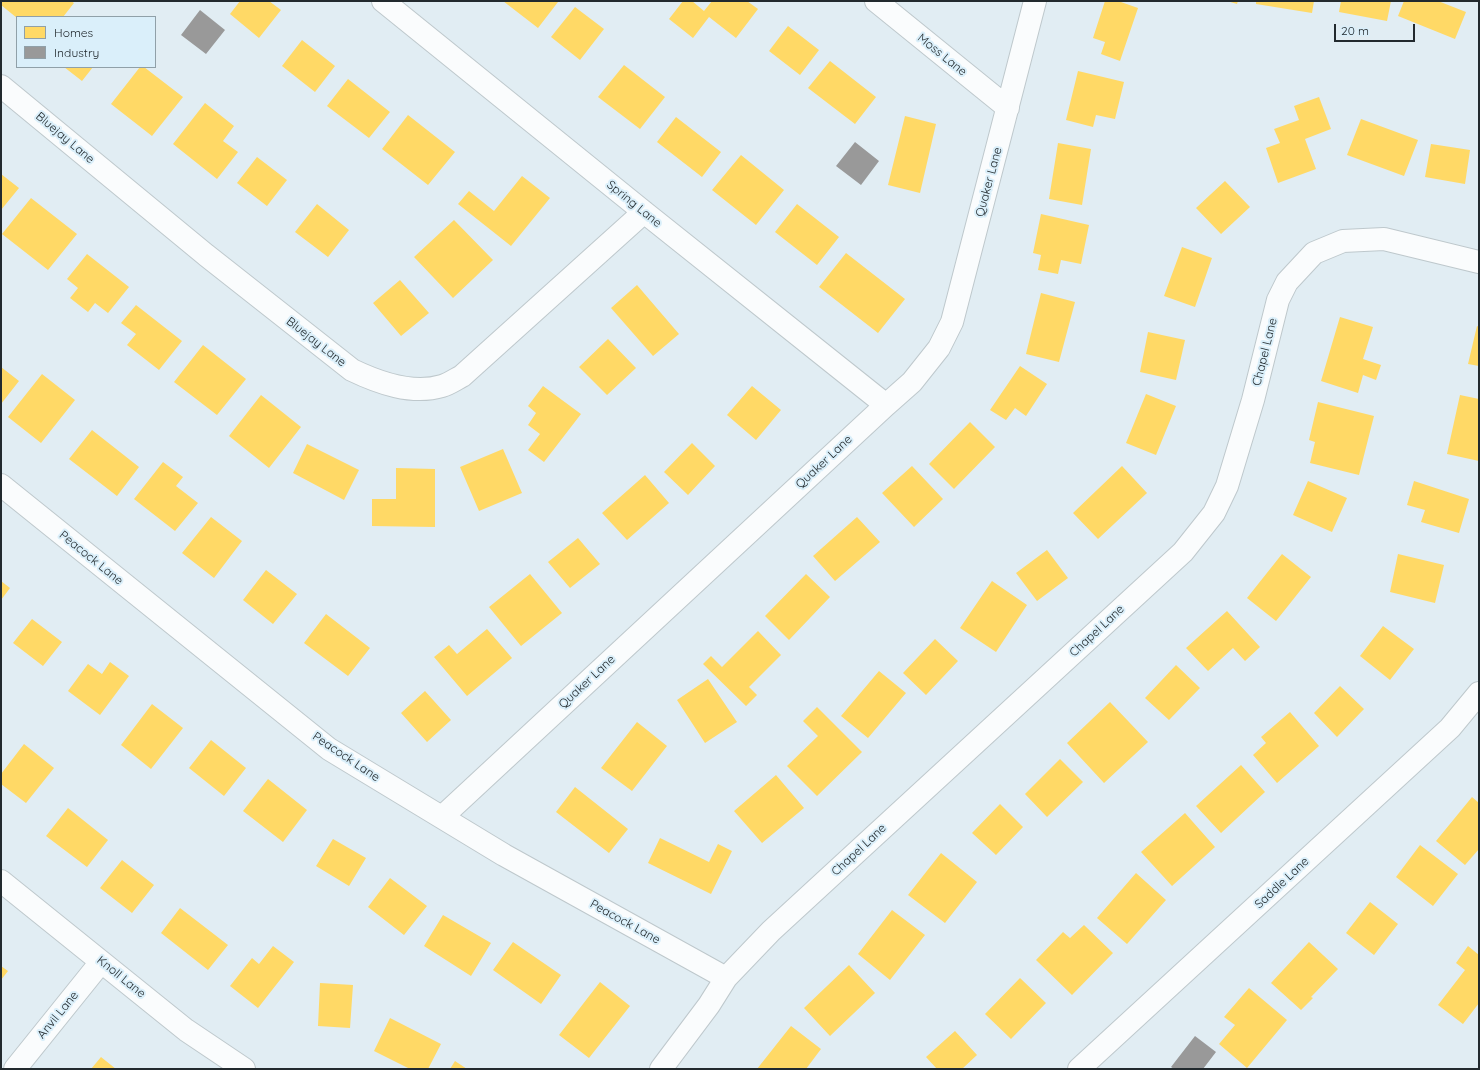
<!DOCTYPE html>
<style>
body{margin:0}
#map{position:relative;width:1480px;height:1070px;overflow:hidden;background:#e1edf3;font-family:Quicksand,sans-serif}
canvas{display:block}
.frame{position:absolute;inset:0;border:2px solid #222a2e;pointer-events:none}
.legend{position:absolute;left:16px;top:16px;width:140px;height:52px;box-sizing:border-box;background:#daeffa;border:1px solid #90a0a8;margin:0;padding:5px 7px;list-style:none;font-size:12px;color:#222a2e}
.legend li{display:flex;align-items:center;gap:8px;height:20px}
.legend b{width:20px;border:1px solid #90a0a8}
.scale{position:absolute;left:1334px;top:24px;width:81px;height:18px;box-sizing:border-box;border:2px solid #222a2e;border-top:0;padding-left:5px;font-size:12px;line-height:14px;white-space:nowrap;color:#222a2e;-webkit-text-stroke:3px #daeffa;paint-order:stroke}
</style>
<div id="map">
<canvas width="1480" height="1070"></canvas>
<div class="frame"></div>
<ul class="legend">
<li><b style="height:11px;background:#ffd966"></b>Homes</li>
<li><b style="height:11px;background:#999"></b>Industry</li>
</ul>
<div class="scale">20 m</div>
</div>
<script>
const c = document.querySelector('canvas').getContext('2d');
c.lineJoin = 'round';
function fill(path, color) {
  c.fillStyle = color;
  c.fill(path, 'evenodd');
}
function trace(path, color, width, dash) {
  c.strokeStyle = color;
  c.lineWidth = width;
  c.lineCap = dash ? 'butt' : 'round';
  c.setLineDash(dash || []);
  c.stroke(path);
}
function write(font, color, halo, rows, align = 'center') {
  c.font = font + ' Quicksand,sans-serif';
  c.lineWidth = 4;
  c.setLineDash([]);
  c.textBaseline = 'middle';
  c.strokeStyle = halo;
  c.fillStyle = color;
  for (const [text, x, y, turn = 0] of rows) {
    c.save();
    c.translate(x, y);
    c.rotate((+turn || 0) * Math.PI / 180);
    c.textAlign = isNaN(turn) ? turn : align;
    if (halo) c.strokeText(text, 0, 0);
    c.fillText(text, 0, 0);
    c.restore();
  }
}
fill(new Path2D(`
 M2,1H71L74,3L63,17L17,18L1,5Z
 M240,1H269L281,10L259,38L230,14Z
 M503,1H557L558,2L538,28Z
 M683,1H692L704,11L712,1H747L758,9L736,38L709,17L693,38L669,19Z
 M1105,1H1118L1138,8L1120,61L1101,54L1105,42L1093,38Z
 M1227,1H1238L1237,4Z
 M1256,1H1314L1312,13L1256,4Z
 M1341,1H1391L1387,21L1339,12Z
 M1404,1H1438L1466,12L1455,39L1398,16Z
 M575,7L604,29L580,60L551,37Z
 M788,26L819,50L800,75L769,51Z
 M302,40L335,66L315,92L282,66Z
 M830,61L876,97L855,124L808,88Z
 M624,65L665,97L640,129L598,97Z
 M64,67H93L82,81Z
 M140,67H144L183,97L152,136L111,104Z
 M1078,71L1124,82L1115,119L1096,115L1093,127L1066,120Z
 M348,79L390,112L369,138L327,106Z
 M1319,97L1331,129L1305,139L1316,169L1278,183L1266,148L1280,143L1274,129L1299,120L1294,106Z
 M205,103L234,126L223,141L238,152L217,179L173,144Z
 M408,115L455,152L428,185L382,149Z
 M905,116L936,124L920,193L888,185Z
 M676,117L721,152L702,177L657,142Z
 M1361,119L1418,140L1404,176L1347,155Z
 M1058,143L1091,149L1082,205L1049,199Z
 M1431,144L1470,150L1465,184L1425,177Z
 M741,155L784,190L756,225L712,190Z
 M257,157L287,180L267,206L237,183Z
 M1,174L19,188L1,210Z
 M522,176L550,198L511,246L458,204L469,191L494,211Z
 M1225,181L1250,207L1221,234L1196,208Z
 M31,198L77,234L48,270L2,234Z
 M317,204L349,230L328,257L295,232Z
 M797,204L839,237L817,265L775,232Z
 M1041,214L1089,225L1081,264L1061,260L1058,274L1038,270L1041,255L1033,253Z
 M454,220L493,260L453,298L414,257Z
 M1182,247L1212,258L1195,307L1164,296Z
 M846,253L905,299L878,333L819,287Z
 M87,254L129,287L108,313L95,303L88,312L70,298L78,288L67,279Z
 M400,280L429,313L401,336L373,303Z
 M637,285L679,334L653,356L611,308Z
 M1041,293L1075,302L1059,362L1026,354Z
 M136,305L182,341L159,370L127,345L136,334L121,323Z
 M1340,317L1373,327L1363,359L1381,365L1376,380L1363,375L1358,393L1321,381Z
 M1477,326L1479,327V366L1468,364Z
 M1148,332L1185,340L1176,380L1140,372Z
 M608,339L636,368L607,395L579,367Z
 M203,345L246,379L217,415L174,382Z
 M1020,366L1047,384L1026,416L1015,408L1006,420L990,410Z
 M1,367L19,381L1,404Z
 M42,374L75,400L41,443L8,417Z
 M543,386L581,414L544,462L528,450L540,434L528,425L536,413L528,406Z
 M752,386L781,410L756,440L727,415Z
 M1146,394L1176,406L1156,455L1126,443Z
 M261,395L301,427L269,468L229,436Z
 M1460,395L1479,399V461L1447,454Z
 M1318,402L1374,416L1359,475L1310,463L1315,442L1309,440Z
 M970,422L995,447L954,489L929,464Z
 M92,430L139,467L117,496L69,459Z
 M692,443L715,466L688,495L664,472Z
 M307,444L359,470L344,500L293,473Z
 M503,449L522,493L479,511L460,467Z
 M163,462L183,477L176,486L198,503L175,531L134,499Z
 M912,466L943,499L914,527L882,493Z
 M1122,466L1147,493L1098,539L1073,513Z
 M396,468L435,469V527L372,526V499H396Z
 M645,475L669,503L627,540L602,513Z
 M1308,481L1347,498L1332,532L1293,515Z
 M1414,481L1469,499L1459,533L1421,522L1425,510L1407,505Z
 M211,517L242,541L214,578L182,553Z
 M857,517L880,542L835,581L813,556Z
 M578,538L600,564L570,588L548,562Z
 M1047,550L1068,578L1037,601L1016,573Z
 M1282,554L1311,577L1276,621L1247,598Z
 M1398,554L1444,565L1435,603L1390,592Z
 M266,570L297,594L273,624L243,600Z
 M530,574L562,613L521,646L489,607Z
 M806,574L830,597L789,640L765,616Z
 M1,581L10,588L1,600Z
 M992,581L1027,605L996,652L960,628Z
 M1227,611L1260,647L1245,661L1233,648L1208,671L1186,648Z
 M326,614L370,648L348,676L304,643Z
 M32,619L62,642L43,666L13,643Z
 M1383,626L1414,649L1390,680L1360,656Z
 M487,629L512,658L467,696L434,657L449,645L457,654Z
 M758,631L781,655L749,687L757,695L746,706L703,664L711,656L722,667Z
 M935,639L958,661L926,695L903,673Z
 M110,662L129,676L100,715L68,691L88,664L102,674Z
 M1176,665L1200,688L1169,720L1145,698Z
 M879,671L906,693L868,738L841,716Z
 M708,679L737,722L705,743L677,700Z
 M1340,686L1364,709L1337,737L1314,713Z
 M425,691L451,720L427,742L401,713Z
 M1110,702L1148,742L1104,783L1067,743Z
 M152,704L183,728L151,769L121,745Z
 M817,707L862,752L817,796L787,766L818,736L803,721Z
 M1290,712L1319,746L1277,783L1253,755L1266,743L1261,737Z
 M637,722L667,746L632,791L601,768Z
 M211,740L246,768L224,796L189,768Z
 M24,744L54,768L26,803L1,784V774Z
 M1060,759L1083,782L1047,817L1025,794Z
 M1241,765L1265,792L1221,833L1196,806Z
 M776,775L804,808L762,843L734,811Z
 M268,779L307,810L283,842L243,811Z
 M575,787L628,829L609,853L556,812Z
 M1472,797L1479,803V849L1465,865L1436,841Z
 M1000,804L1023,827L996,855L972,833Z
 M68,808L108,840L87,867L46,836Z
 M1185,813L1215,847L1172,886L1141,852Z
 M660,838L709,862L718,844L732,851L711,894L648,863Z
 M333,839L366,858L349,886L316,866Z
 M1420,845L1458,874L1433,906L1396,877Z
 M941,853L977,882L945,923L908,895Z
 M122,860L154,885L132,913L100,888Z
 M1136,873L1166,900L1127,944L1097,918Z
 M390,878L427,906L404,935L368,907Z
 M1370,902L1398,924L1374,955L1346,933Z
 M180,908L228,945L208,970L161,933Z
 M892,910L925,935L890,980L858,954Z
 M443,915L491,943L471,976L424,946Z
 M1084,925L1113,953L1072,995L1036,960L1063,932L1070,938Z
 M513,942L561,975L541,1004L493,970Z
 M1309,942L1338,969L1311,997L1313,998L1301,1010L1271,983Z
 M273,946L294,962L258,1008L230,986L252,958L259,964Z
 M1468,946L1479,955V1003L1463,1024L1438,1005L1465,970L1456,963Z
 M849,965L875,993L830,1036L804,1008Z
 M1,966L8,971L1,980Z
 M1020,978L1046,1003L1011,1039L985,1014Z
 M600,982L630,1006L589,1058L559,1035Z
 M320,983L353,985L350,1028L318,1026Z
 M1249,988L1287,1020L1247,1068L1219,1044L1235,1025L1224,1017Z
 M390,1018L441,1044L428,1069H410L374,1051Z
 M791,1026L821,1049L806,1069H757Z
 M955,1031L977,1055L962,1069H937L926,1057Z
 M101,1057L116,1069H91Z
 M455,1061L467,1069H450Z`), '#ffd966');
fill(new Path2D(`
 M200,10L225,30L206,54L181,35Z
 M855,142L879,161L861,185L836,166Z
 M1195,1036L1216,1052L1203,1069H1174L1171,1067Z`), '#999');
const minor = new Path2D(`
 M383,1L644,212L886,405
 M876,1L1008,108
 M1,86L206,255L352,370C379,383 412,395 442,386C449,384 456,379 462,376L644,212
 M1,485L329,749L504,855L726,978
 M442,817L886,405L912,382L939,348L952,322L1035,1
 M1,881L186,1030L244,1069
 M15,1069L101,962
 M661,1069L709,1005L726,978L771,931L1183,552L1214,513L1227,486L1253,400L1278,300L1287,282L1314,253L1343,241L1384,239L1479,262
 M1079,1069L1450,728L1479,693`);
trace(minor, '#bec8cc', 24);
trace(minor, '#fafcfd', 22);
write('12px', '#222a2e', '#daeffa', [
 ["Moss Lane",942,55,39],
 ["Bluejay Lane",65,138,40],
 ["Quaker Lane",989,182,-75],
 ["Spring Lane",634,204,39],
 ["Bluejay Lane",316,342,38],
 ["Chapel Lane",1265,352,-76],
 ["Quaker Lane",824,462,-43],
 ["Peacock Lane",91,558,39],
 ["Chapel Lane",1097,631,-43],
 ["Quaker Lane",587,682,-43],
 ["Peacock Lane",346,757,34],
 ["Chapel Lane",859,850,-43],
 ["Saddle Lane",1282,883,-43],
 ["Peacock Lane",625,922,29],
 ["Knoll Lane",121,977,39],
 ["Anvil Lane",58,1015,-51]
]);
</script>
